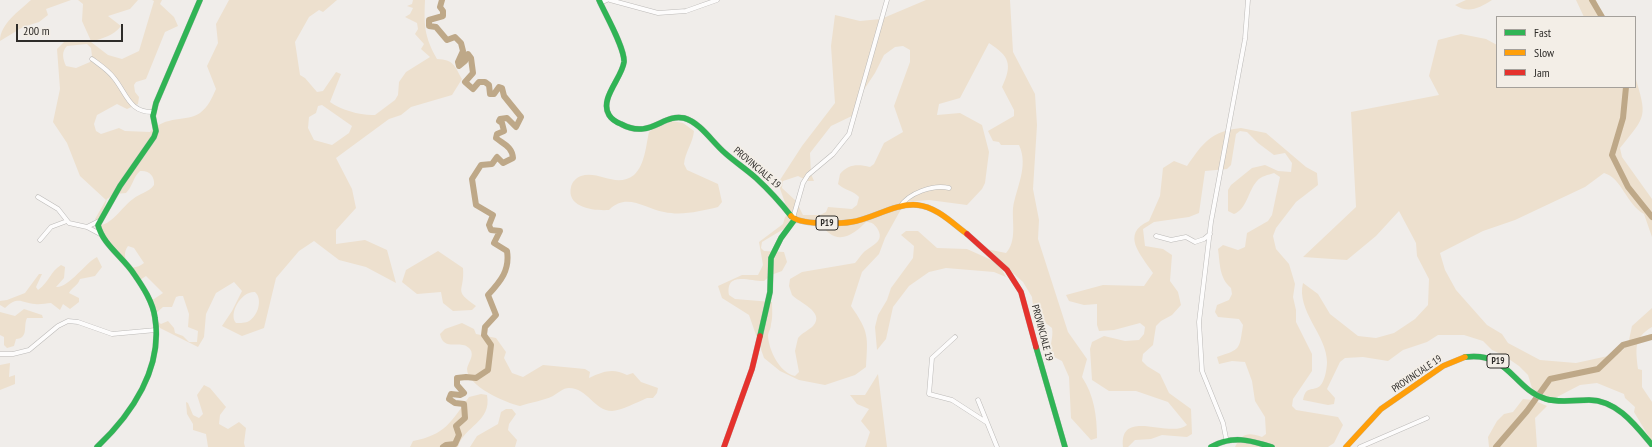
<!DOCTYPE html>
<style>
body{margin:0}
#map{position:relative;width:1652px;height:447px;overflow:hidden;background:#f0edea;font-family:"PT Sans Narrow",sans-serif}
canvas{display:block}
.legend{position:absolute;left:1496px;top:16px;width:140px;height:72px;box-sizing:border-box;background:#f3eee7;border:1px solid #a4a09b;margin:0;padding:5px 7px;list-style:none;font-size:12px;color:#2e2c29}
.legend li{display:flex;align-items:center;gap:8px;height:20px}
.legend b{width:20px;border:1px solid #a4a09b}
.scale{position:absolute;left:16px;top:24px;width:107px;height:18px;box-sizing:border-box;border:2px solid #2e2c29;border-top:0;padding-left:5px;font-size:12px;line-height:14px;white-space:nowrap;color:#2e2c29;-webkit-text-stroke:3px #f3eee7;paint-order:stroke}
</style>
<div id="map">
<canvas width="1652" height="447"></canvas>
<ul class="legend">
<li><b style="height:5px;background:#30b455"></b>Fast</li>
<li><b style="height:5px;background:#ff9f0a"></b>Slow</li>
<li><b style="height:5px;background:#e5322d"></b>Jam</li>
</ul>
<div class="scale">200 m</div>
</div>
<script>
const c = document.querySelector('canvas').getContext('2d');
c.lineJoin = 'round';
function fill(path, color) {
  c.fillStyle = color;
  c.fill(path, 'evenodd');
}
function trace(path, color, width, dash) {
  c.strokeStyle = color;
  c.lineWidth = width;
  c.lineCap = dash ? 'butt' : 'round';
  c.setLineDash(dash || []);
  c.stroke(path);
}
function write(font, color, halo, rows, align = 'center') {
  c.font = font + ' "PT Sans Narrow",sans-serif';
  c.lineWidth = 4;
  c.setLineDash([]);
  c.textBaseline = 'middle';
  c.strokeStyle = halo;
  c.fillStyle = color;
  for (const [text, x, y, turn = 0] of rows) {
    c.save();
    c.translate(x, y);
    c.rotate((+turn || 0) * Math.PI / 180);
    c.textAlign = isNaN(turn) ? turn : align;
    if (halo) c.strokeText(text, 0, 0);
    c.fillText(text, 0, 0);
    c.restore();
  }
}
fill(new Path2D(`
 M31,0H71L46,9L48,15L39,22L23,27L0,41C0,24 19,11 31,0Z
 M78,0H138L130,9L108,16L121,26C113,36 103,38 91,42L108,55L122,59L139,51L154,1L152,0H162L160,4L174,17L178,26L165,32L146,79L136,82L134,85L135,92L139,97L138,104L127,109L117,104L97,115L94,124L96,131L101,134L119,128L125,131L150,132C165,115 187,122 200,113C208,107 212,98 216,89L207,66L218,43L216,24L229,0H337L323,12L319,10L309,17L295,42L300,75L305,78L317,92L323,91L336,72L341,74L330,102C341,110 362,116 375,115L395,100L398,95L399,82L406,72L430,57L421,49L424,44L415,34L418,29L417,23L405,17L410,14L413,8L407,6L412,4L413,0H425C424,25 424,36 437,59C454,60 454,65 462,79L452,95L411,107L401,115L389,119L336,158L352,189L356,208L336,230V244L365,240L387,250L396,283L366,267L339,260L314,241L299,251L276,278L264,328L242,336L222,326L232,311L242,291L234,282L216,293L206,314L204,337L198,347L160,328L152,318L151,301L163,293L146,276L140,280L103,234L95,219L106,200L80,176L67,143L53,122L60,89L57,49L66,40L91,41L82,21L83,4ZM87,44L91,48L92,56L90,62L76,68L66,66C63,59 61,52 67,46ZM322,105L352,126L349,133L332,145L314,140L308,128L309,117L316,113L318,106ZM140,171C149,170 155,176 154,185C148,193 140,193 133,199C124,205 112,224 101,225V218L107,199L115,194L126,193C133,186 133,177 140,171ZM128,246L134,248L144,263C139,267 133,269 128,266C125,258 123,253 128,246ZM255,292C263,299 258,316 249,321C246,323 240,323 236,323C228,314 241,291 255,292ZM179,296H183L189,314L188,327L198,331L197,342H189L183,336L175,333L174,328L168,321L161,324L154,319L155,314L163,307H172L176,297Z
 M926,0H1010L1013,52L1035,94L1037,125L1033,189L1039,220L1038,239L1068,332L1087,359L1082,377C1094,395 1097,416 1097,438L1091,440L1071,418L1069,377L1062,361L1052,356C1048,347 1054,338 1052,328L1034,314L1032,297L1023,282L986,249L1006,253C1017,241 1012,223 1013,208C1016,188 1029,166 1019,145H1001L999,142L993,141L988,131L1014,116V110L1002,87C1013,64 1009,56 989,43L960,98L939,104L937,115L960,113L982,125L989,152L985,183L982,189L967,205L929,200L905,202L885,238L879,254L862,272L851,306C869,332 868,336 866,367L855,375L825,385L799,380L780,371L764,358L749,315L722,298L718,286L742,275H758L763,265L759,242L783,224L785,217L789,214L778,183L802,146L835,103L831,46L835,15L860,21L881,19ZM903,46L910,50V62L894,106L903,132L884,143L874,164L870,167C858,164 848,164 840,174L838,184C844,190 854,191 859,197L857,205L852,209L828,207L826,212L820,215H803L796,201L782,188L783,181L798,176L808,181H814L811,174L810,153L831,126L856,114L863,91L875,73L884,55L895,47ZM811,222C825,224 820,226 829,233C843,244 857,231 866,222C872,222 874,224 877,228C886,242 871,245 863,253C860,256 858,260 855,263L802,272L790,279L789,286L792,295C798,302 826,312 813,326C809,330 802,333 798,338L795,351L799,372L795,376C780,373 769,351 768,336C768,332 771,329 771,324C773,317 772,309 772,302L735,299L729,295C725,270 752,282 764,281L771,275L782,271L787,262L784,252L764,251L761,248L762,242L792,224Z
 M1466,0H1492C1479,8 1469,14 1455,5Z
 M1576,0H1596L1603,17H1584Z
 M1461,34L1486,39L1497,45V87H1635V76C1647,117 1647,115 1620,148L1622,157L1652,199V237L1644,214C1626,204 1622,178 1604,173L1585,187L1515,220L1483,231L1440,253L1445,270L1456,290L1487,325L1502,334L1508,343L1540,360L1576,363L1608,356L1623,350L1629,340L1632,326L1652,308V327C1633,338 1636,350 1638,369L1642,370V387L1652,402V442L1634,412L1635,407L1625,398L1624,394L1597,383L1580,385L1555,398L1542,395L1532,388L1528,375L1519,366L1503,355L1492,350L1483,341L1464,335H1438L1427,342L1403,350L1388,361L1363,357L1345,358L1340,362L1327,389L1335,398L1334,404L1328,405L1303,400C1306,385 1312,392 1320,386C1325,381 1327,368 1327,362C1327,335 1296,311 1303,283L1318,294L1330,314L1358,336L1376,338L1394,333L1415,319L1428,305L1429,279L1417,256L1416,243L1399,211L1376,236L1347,260L1303,257L1356,207L1351,112L1439,95L1429,76L1438,40Z
 M666,120L683,123L694,131C693,143 685,152 684,164L687,170L718,184L722,202L718,207C701,211 682,216 664,212C645,209 627,192 609,210C595,211 566,208 571,187C572,182 576,178 581,176C599,170 616,189 634,175C645,165 646,145 649,132Z
 M1241,128L1266,133L1306,167L1317,173L1318,185L1296,202L1276,228L1273,236L1276,249L1289,264L1295,284L1293,297L1296,310V322L1312,354V371L1293,399L1292,406L1296,410L1338,417L1343,425L1334,443L1328,447H1235C1242,433 1248,432 1262,437L1266,434L1265,417L1255,401L1252,381L1245,362L1232,361L1219,364L1217,357C1241,349 1239,350 1243,325L1239,319L1218,317L1215,312L1217,305L1229,300L1232,294L1231,288C1219,278 1220,263 1218,249L1223,245L1238,250L1245,247L1247,233L1268,221L1272,215L1280,177L1274,173C1268,175 1261,176 1257,181C1248,191 1247,209 1234,214L1228,211V190L1231,185L1252,168L1265,165L1278,171L1291,172L1292,163L1285,153L1274,155L1258,143L1247,132L1240,131L1236,134L1231,165L1227,169L1205,171L1199,213L1189,217L1154,222L1143,229L1145,246L1163,249L1172,255L1170,281L1178,292L1181,305L1172,315L1161,321L1156,326L1153,345L1143,354L1142,361L1147,366L1160,374L1169,393L1191,409L1192,434L1187,437L1162,435L1151,439L1135,440L1128,447H1123C1119,407 1170,439 1187,425L1168,402L1136,391H1109L1092,380L1090,349L1092,342L1104,336L1125,341L1139,340L1144,334L1145,327L1140,323L1114,330L1099,331L1097,325V304L1084,305L1069,301L1066,295L1103,285L1144,286L1153,273C1141,255 1120,234 1149,221L1160,196L1163,168L1174,161L1187,166C1203,143 1211,131 1241,128Z
 M906,231H918L937,248L967,249L998,263L1006,277L994,272L946,268L929,272L909,286L893,307L886,339L877,350L875,327L878,315L887,300L891,288L913,258L914,246L901,235Z
 M438,251L463,268C465,293 452,289 476,306L472,310L453,311L443,303L441,292L417,294L402,282L406,270Z
 M97,257L102,267L95,276L80,279C77,287 72,287 69,293L79,298V302L70,309L63,304L60,310L51,303C46,303 40,305 35,304C22,303 18,295 5,308L0,305V301L7,300L25,293L39,274H42L36,287L38,290C50,281 50,272 61,265L65,267L64,278L56,287C69,288 86,262 97,257Z
 M24,309L42,315L43,318H27C23,326 29,338 16,339L14,346L7,348L4,345V337L0,335V312L15,316Z
 M462,323L474,329L476,334L496,338L506,352L504,358L512,373L523,377L543,365L585,369L590,372L589,378C604,371 613,368 627,375L633,373L641,382L658,388L657,393L653,398H647C638,402 620,411 612,411C595,411 587,388 569,388C563,388 558,393 553,396C543,401 531,402 520,406C506,403 467,386 467,369C468,362 475,356 470,349C461,338 444,353 440,334L445,329Z
 M10,363L9,377L15,375V384L0,390V365Z
 M878,374L887,447H865L870,432L861,421L869,409L857,404L850,395H865Z
 M204,385L210,388L226,407L220,415L219,424L228,429L239,422L246,428L244,443L245,447H208L206,434L193,430V424L187,414L186,402L188,403L193,415L199,418L203,414L197,395Z
 M481,394L487,395C492,422 464,426 458,447H410L413,441C445,435 451,422 469,397Z
 M1523,399L1533,400L1547,406L1535,418L1537,447H1489L1488,437L1497,421L1504,414L1513,412Z
 M506,409H512L516,414L509,424L508,430L517,440L515,447H470L477,436L498,424L501,412Z`), '#ede0ce');
trace(new Path2D(`
 M442,0L440,7L443,11V16L429,20V26L436,27L447,40L455,37L461,43L463,51L458,62L459,66L465,61L468,54L471,58L473,73L465,82L473,89L479,82H485L489,85L490,94H494L499,87L502,88L504,96L521,117L516,127L507,118L500,119L499,121L502,123L504,131L497,134L496,138C505,145 512,147 513,158L503,163L497,157L492,164L481,165L472,179L476,205L493,215L489,225L491,230L500,231L494,243L507,251C510,270 501,281 488,295L496,315L485,327L484,335L491,345L488,370L476,378L466,377L457,378V385L464,393L460,395L451,394L449,399L455,403L464,404L465,418L456,426L459,435L455,444L446,445L443,447
 M1592,0L1602,17
 M1626,87L1623,118L1612,155L1628,187L1652,217
 M1496,447L1527,411L1550,379L1598,369L1623,345L1652,337`), '#bea888', 6);
const street = new Path2D(`
 M610,0L658,13L686,11L717,0
 M600,3L607,0
 M92,59C100,65 108,70 114,78C127,94 129,113 154,112
 M38,197L58,209L69,223L87,227L102,235
 M900,207C908,193 934,184 949,188
 M793,218L803,183L808,175L833,154L849,134L887,0
 M87,227L99,221
 M1156,236L1171,240L1186,237L1195,242L1204,239L1210,234
 M40,240L51,227L67,221
 M955,337L932,358L929,394L952,400L986,422
 M0,354H13L29,350L58,326L68,321L78,322L112,334L156,330
 M978,400L997,447
 M1226,438L1223,423L1202,371L1199,322L1211,222L1245,39L1248,0
 M1360,447L1427,418`);
const fast = new Path2D(`
 M599,0C605,14 625,48 624,62C622,78 599,99 609,115C612,120 616,122 621,124C650,140 663,113 684,118C701,123 712,142 725,153C735,162 746,169 756,178C769,190 780,202 791,216
 M760,336L770,292L771,258L781,238L795,219
 M1036,347L1065,447
 M1465,357C1509,351 1513,389 1546,399C1559,403 1575,400 1589,400C1617,400 1636,426 1652,445
 M97,447C132,414 163,368 155,318C153,302 143,287 134,274C123,257 103,245 98,225L120,186L154,137L156,131L153,116L156,103L200,0
 M1211,447C1232,435 1250,440 1272,447`);
const slow = new Path2D(`
 M791,216C799,225 839,224 851,222C873,219 894,203 917,205C937,207 952,223 967,234
 M1346,447L1381,409L1443,366L1465,357`);
const jam = new Path2D(`
 M967,234L1007,270L1021,292L1036,347
 M724,447L752,369L760,336`);
trace(street, '#bcbab8', 5);
trace(fast, '#bcbab8', 6);
trace(slow, '#bcbab8', 6);
trace(jam, '#bcbab8', 6);
trace(street, '#fdfcfc', 4);
trace(fast, '#30b455', 5.5);
trace(slow, '#ff9f0a', 5.5);
trace(jam, '#e5322d', 5.5);
for (const [x, y, w] of [
 [827,223,22],
 [1498,361,22]
]) {
  const box = new Path2D();
  box.roundRect(x - w / 2, y - 7, w, 14, 3);
  c.fillStyle = '#f3eee7';
  c.fill(box);
  trace(box, '#2e2c29', 1);
}
write('bold 9px', '#2e2c29', null, [
 ["P19",827,223],
 ["P19",1498,361]
]);
write('10px', '#2e2c29', '#f3eee7', [
 ["PROVINCIALE 19",757,168,40],
 ["PROVINCIALE 19",1042,333,75],
 ["PROVINCIALE 19",1417,374,-34]
]);
</script>
